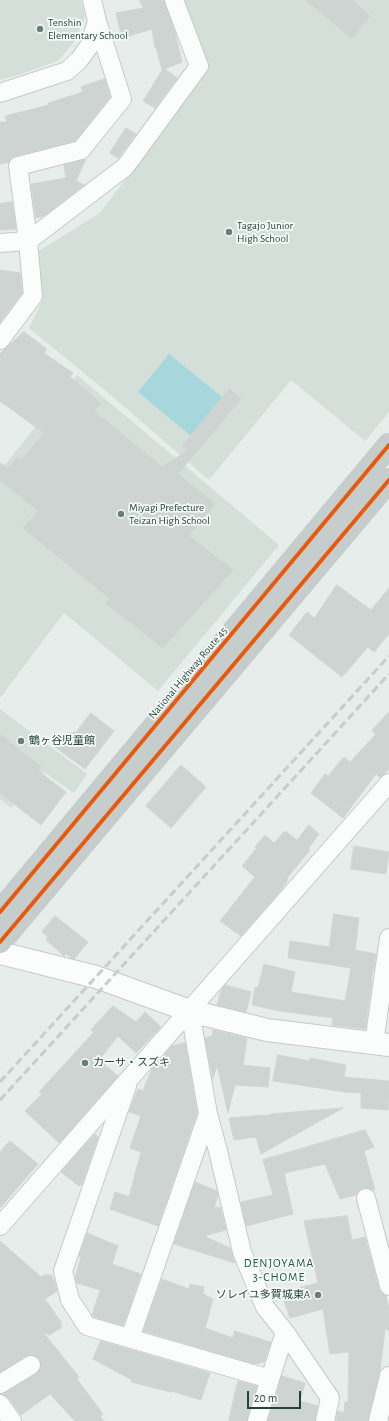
<!DOCTYPE html>
<meta charset="utf-8">
<style>
body{margin:0}
#map{position:relative;width:389px;height:1421px;overflow:hidden;background:#e7edea;font-family:"Alegreya Sans",sans-serif}
canvas{display:block}
.scale{position:absolute;left:247px;top:1391px;width:54px;height:18px;box-sizing:border-box;border:2px solid #23433a;border-top:0;padding-left:5px;font-size:12px;line-height:14px;white-space:nowrap;color:#23433a;-webkit-text-stroke:3px #f6fbf9;paint-order:stroke}
</style>
<div id="map">
<canvas width="389" height="1421"></canvas>
<div class="scale">20 m</div>
</div>
<script>
const c = document.querySelector('canvas').getContext('2d');
c.lineJoin = 'round';
function fill(path, color) {
  c.fillStyle = color;
  c.fill(path, 'evenodd');
}
function trace(path, color, width, dash) {
  c.strokeStyle = color;
  c.lineWidth = width;
  c.lineCap = dash ? 'butt' : 'round';
  c.setLineDash(dash || []);
  c.stroke(path);
}
function write(font, color, halo, rows, align = 'center') {
  c.font = font + ' "Alegreya Sans","Noto Sans JP",sans-serif';
  c.lineWidth = 3.5;
  c.setLineDash([]);
  c.textBaseline = 'middle';
  c.strokeStyle = halo;
  c.fillStyle = color;
  for (const [text, x, y, turn = 0] of rows) {
    c.save();
    c.translate(x, y);
    c.rotate((+turn || 0) * Math.PI / 180);
    c.textAlign = isNaN(turn) ? turn : align;
    if (halo) c.strokeText(text, 0, 0);
    c.fillText(text, 0, 0);
    c.restore();
  }
}
fill(new Path2D(`
 M0,0H81L85,17L75,41L58,61L18,75L0,80Z
 M181,0H389V412L365,441L291,380L209,480L112,396L29,328L42,301L37,252L100,213L147,151L206,69Z
 M77,375L279,545L158,691L64,613L0,698V471Z
 M0,709L87,774L74,793L45,773L11,808L0,799Z`), '#d5dfda');
fill(new Path2D(`
 M169,354L222,397L191,436L138,392Z`), '#a7d6dd');
const building = new Path2D(`
 M140,0H164L174,29L182,62L165,69L177,78L155,108L143,101L163,69L162,70L156,47L155,48L152,29L122,38L116,13L143,8Z
 M306,0H352L370,16L352,38Z
 M105,79L110,97L75,141L15,156L11,158L9,162L0,164V122H7L5,116L49,105L48,103L83,92L81,87Z
 M126,128L136,134L118,158L110,153Z
 M86,159L76,181L84,185L44,216L36,218L31,184L66,178L64,165Z
 M12,202L16,229L0,230V204Z
 M0,270L20,273L22,293L0,322Z
 M24,332L47,349L44,353L73,373L70,377L101,403L94,411L162,467L188,450L182,446L229,389L241,399L178,474L215,504L189,536L233,570L163,648L105,603L109,598L23,528L38,511L0,480V463L8,468L18,457L21,460L44,433L0,401V354Z
 M337,585L371,610L389,588V634L374,652L368,647L342,677L289,635L307,612L314,618Z
 M389,712V769L380,778L376,774L343,818L311,793L325,774L328,776L344,757L350,762L376,734L372,731Z
 M91,713L114,731L85,769L55,747L65,734L76,732Z
 M0,734L41,767L38,771L66,792L41,825L0,793Z
 M181,765L206,787L171,828L146,806Z
 M309,825L319,834L308,849L310,850L287,878L288,880L277,895L241,936L220,921L255,877L242,866L257,848L255,847L265,835L274,843L285,831L297,840Z
 M354,846L389,852L386,874L351,869Z
 M334,914L359,918L355,950L376,954L371,981H372L365,1029L332,1025L333,1018L280,1011L252,1005L255,987L258,988L264,964L295,972L291,992L345,1001L351,968L288,958L290,941L329,947Z
 M55,916L88,942L74,959L66,954L64,956L46,940L48,937L42,932Z
 M225,985L251,992L246,1012L217,1005L221,990Z
 M113,1006L136,1022L145,1012L161,1027L136,1053L118,1036L99,1060L118,1076L59,1143L25,1111L42,1094L39,1092L94,1032L91,1030Z
 M213,1030L247,1038L243,1065L270,1068L268,1087L235,1085L228,1113L217,1065L213,1079L205,1038L212,1036Z
 M185,1043L197,1113L158,1226L110,1209L115,1192L129,1197L141,1152L130,1148L141,1116L129,1112L138,1089L143,1091L152,1068L172,1046Z
 M278,1055L310,1061V1058L346,1065L344,1077L389,1081L388,1110L361,1108V1093L345,1092L273,1081Z
 M343,1108L261,1154L256,1137L234,1140L229,1118L265,1115L264,1116L272,1114Z
 M365,1130L374,1147L364,1151L375,1190L363,1188L359,1190L356,1195L340,1199L325,1164L284,1173L293,1214L246,1226L241,1202L273,1195L263,1160Z
 M95,1134L98,1137L82,1184L79,1186L61,1172Z
 M10,1141L38,1164L0,1208V1152Z
 M195,1182L217,1191L218,1195L214,1208L220,1207L226,1230L204,1236L230,1248L235,1263L174,1244Z
 M347,1216L352,1240L365,1237L379,1289L381,1293L386,1296L389,1309V1330L385,1329L380,1371L368,1421H336L338,1411L344,1413L345,1402H348L349,1352L330,1354L323,1309L290,1318L281,1292L318,1283L304,1221Z
 M87,1233L118,1246L112,1264L141,1274L123,1326L94,1317L92,1315L100,1290L77,1283L75,1278L81,1257L79,1256Z
 M0,1241L41,1277L45,1275H51L55,1283L57,1291L45,1299L61,1322V1328L49,1335L43,1332L79,1377L77,1379L103,1414L100,1416L104,1421H75L50,1394L21,1415L9,1398L2,1394L36,1374L40,1370L41,1365L40,1360L36,1356L30,1355L26,1356L0,1372Z
 M162,1279L189,1289L190,1284L204,1287L203,1294L213,1299L205,1328L233,1338L234,1331L271,1342L264,1362L254,1364L143,1331Z
 M101,1341L210,1373L201,1400L171,1391V1392L131,1382L132,1380L93,1359Z
 M282,1376L305,1383L300,1401L318,1406L315,1421H268Z
 M238,1381L257,1386L247,1421H229Z`);
fill(building, '#ced4d2');
trace(building, '#d0d6d3', 1);
const minor = new Path2D(`
 M0,93L67,71L79,60L90,45L97,21L92,0
 M0,243L28,241L125,167L199,66L174,0
 M0,340L33,296L28,241L18,166L81,150L122,99L97,21
 M190,1011L208,1114L218,1151L242,1252L265,1307L285,1332L330,1398L325,1421
 M374,1043L389,938
 M127,1086L63,1271L70,1300L87,1326L270,1379L285,1332
 M366,1198L389,1286
 M0,1226L389,783
 M130,1338L208,1114
 M0,1384L31,1365
 M0,1404L12,1421
 M257,1421L270,1379
 M378,1421L389,1376`);
const tertiary = new Path2D(`
 M0,953L96,977L190,1011L267,1030L389,1045`);
const trunk = new Path2D(`
 M0,912L389,445
 M0,942L389,480`);
trace(minor, '#c4cac7', 20);
trace(tertiary, '#c4cac7', 24);
trace(trunk, '#c2ccc9', 24);
trace(minor, '#fbfcfc', 18);
trace(tertiary, '#fbfcfc', 22);
trace(trunk, '#c5cecc', 22);
trace(new Path2D(`
 M0,1082L389,656
 M0,1100L389,674`), '#c8cdcb', 3, [8, 4]);
trace(new Path2D(`
 M0,912L389,445
 M0,942L389,480`), '#e8590c', 4);
for (const [x, y, r, color] of [
 [40,29,4,"#687e78"],
 [229,232,4,"#687e78"],
 [121,514,4,"#687e78"],
 [21,741,4,"#687e78"],
 [85,1063,4,"#687e78"],
 [318,1295,4,"#687e78"]
]) {
  const dot = new Path2D();
  dot.arc(x, y, r, 0, 2 * Math.PI);
  c.fillStyle = color;
  c.fill(dot);
  trace(dot, '#f6fbf9', 1.5);
}
write('11px', '#23433a', '#f6fbf9', [
 ["Tenshin",48,23],
 ["Elementary School",48,36],
 ["Tagajo Junior",237,226],
 ["High School",237,239],
 ["Miyagi Prefecture",129,508],
 ["Teizan High School",129,521],
 ["鶴ヶ谷児童館",29,741],
 ["カーサ・スズキ",93,1063],
 ["ソレイユ多賀城東A",310,1295,"right"]
], 'left');
write('11px', '#23433a', '#f6fbf9', [
 ["National Highway Route 45",188,673,-50]
]);
c.letterSpacing = '1px';
write('12px', '#1d5748', '#f6fbf9', [
 ["DENJOYAMA",279,1263],
 ["3-CHOME",279,1277]
]);
c.letterSpacing = '0px';
</script>
